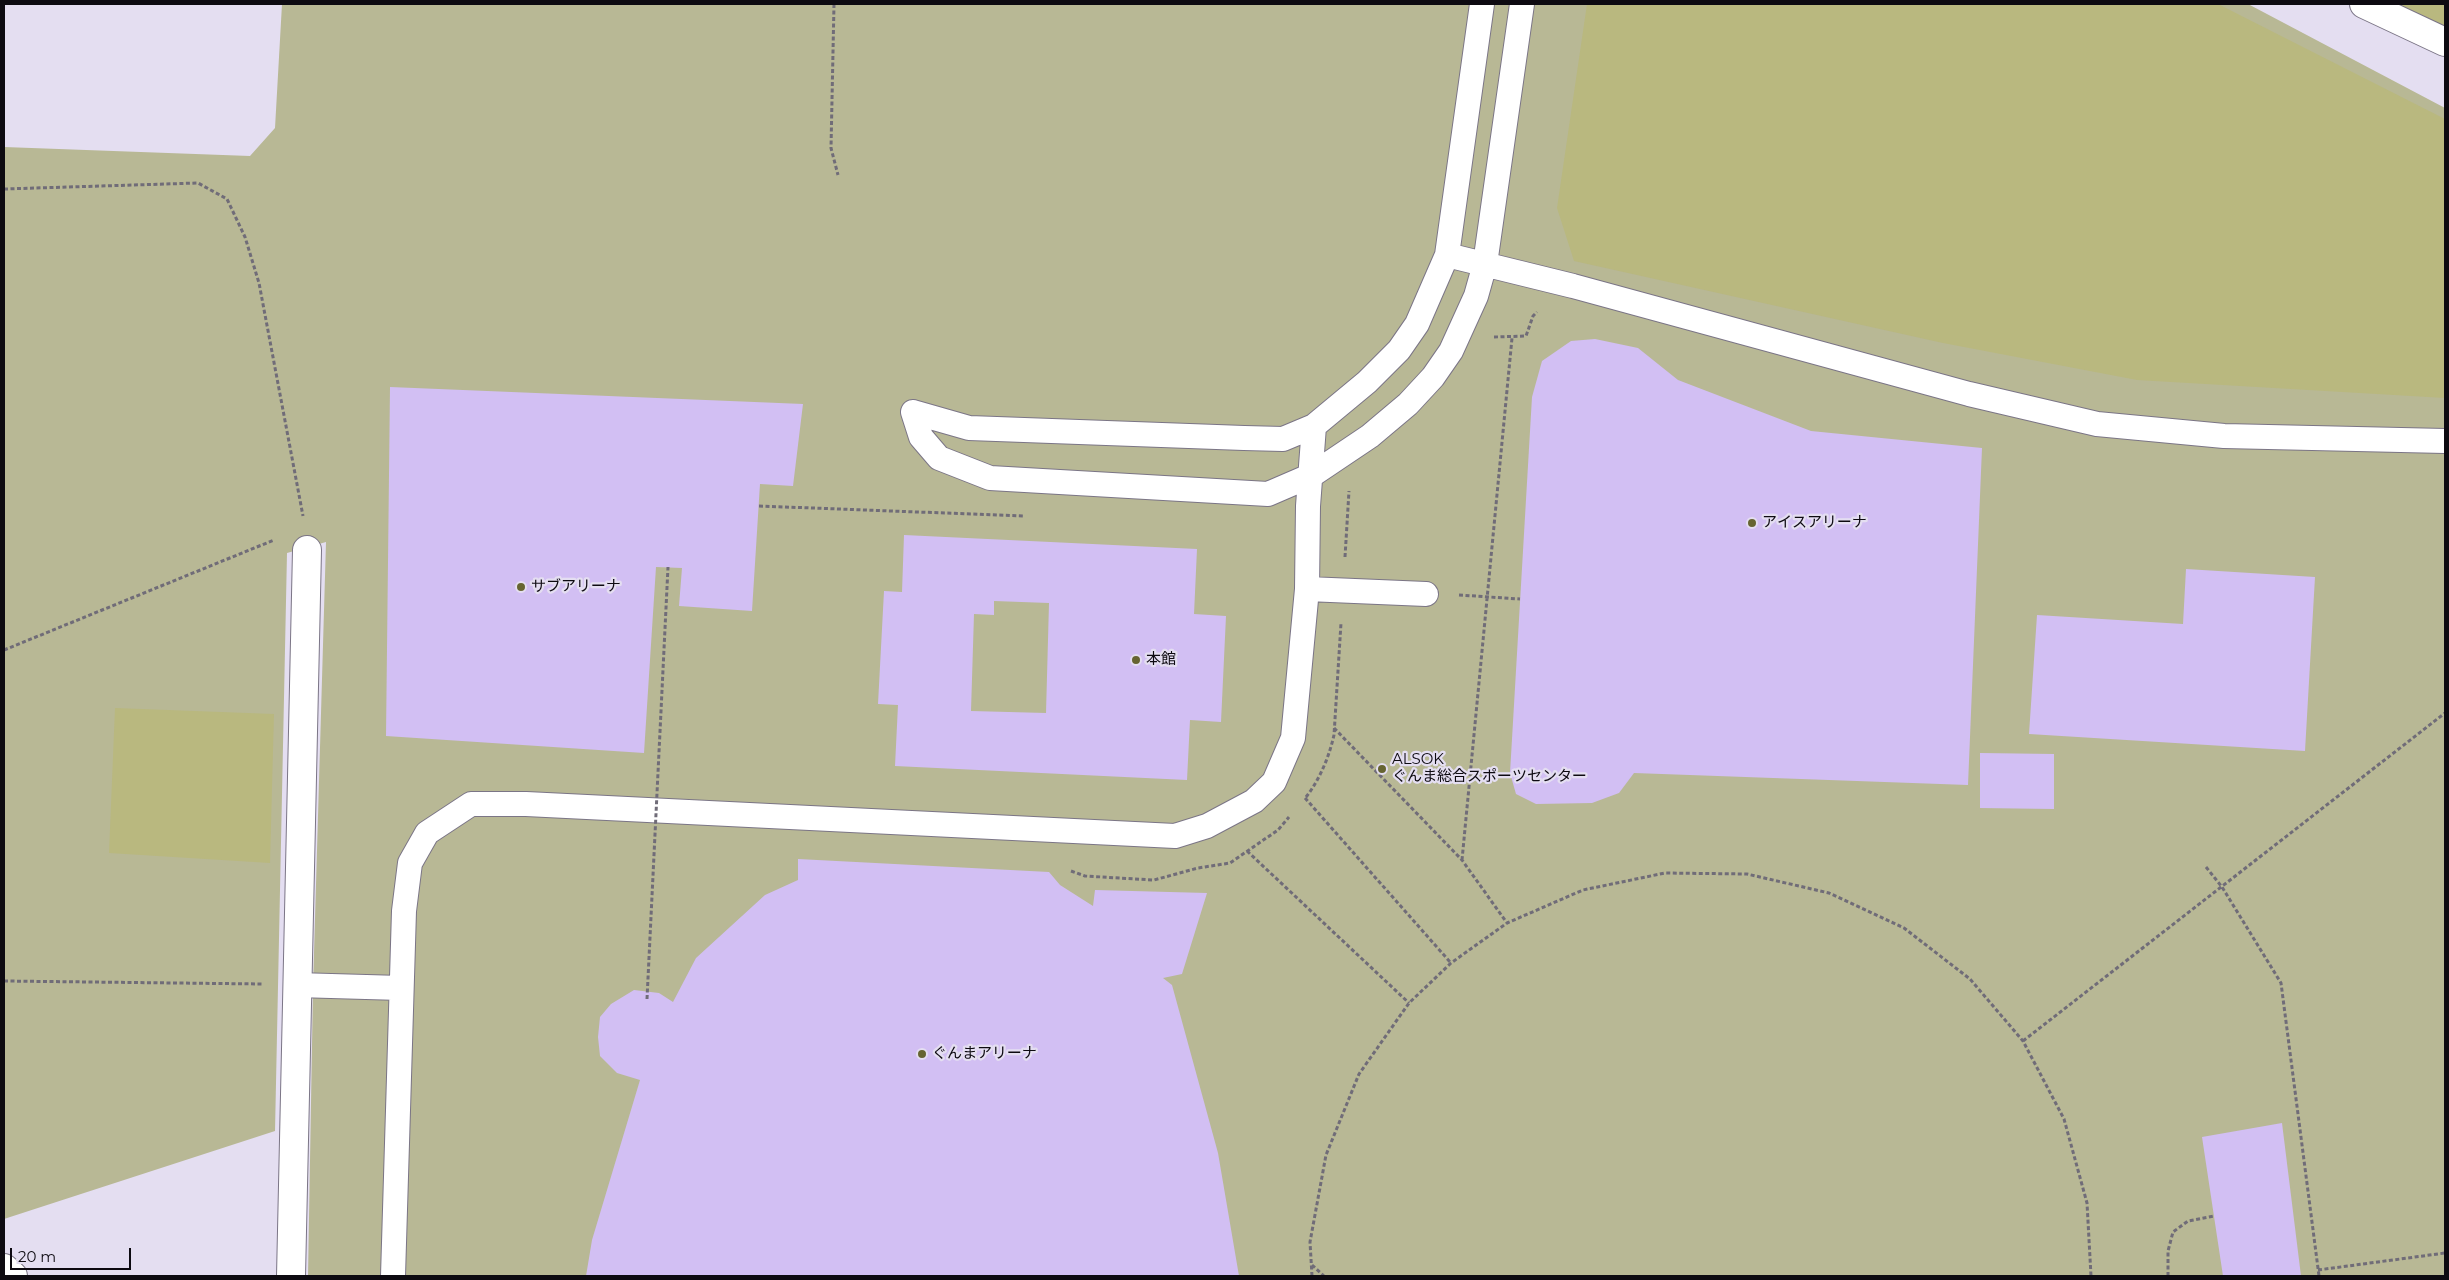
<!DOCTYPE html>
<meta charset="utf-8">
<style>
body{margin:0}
#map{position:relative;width:2449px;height:1280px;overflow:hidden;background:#e4def1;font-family:Montserrat,sans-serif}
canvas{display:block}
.frame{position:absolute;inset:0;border:5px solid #0d0a11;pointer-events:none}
.scale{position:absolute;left:10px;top:1248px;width:121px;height:22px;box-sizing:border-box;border:2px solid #0d0a11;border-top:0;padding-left:6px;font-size:15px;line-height:18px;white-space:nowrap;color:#0d0a11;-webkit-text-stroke:4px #e4def1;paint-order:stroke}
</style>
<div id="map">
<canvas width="2449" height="1280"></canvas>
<div class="frame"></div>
<div class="scale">20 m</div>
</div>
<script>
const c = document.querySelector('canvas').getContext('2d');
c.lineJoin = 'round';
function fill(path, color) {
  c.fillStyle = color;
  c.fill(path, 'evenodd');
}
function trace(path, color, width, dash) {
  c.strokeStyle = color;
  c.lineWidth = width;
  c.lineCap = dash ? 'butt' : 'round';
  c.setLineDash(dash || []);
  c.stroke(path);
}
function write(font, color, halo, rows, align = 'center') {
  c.font = font + ' Montserrat,"Noto Sans JP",sans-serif';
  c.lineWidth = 4.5;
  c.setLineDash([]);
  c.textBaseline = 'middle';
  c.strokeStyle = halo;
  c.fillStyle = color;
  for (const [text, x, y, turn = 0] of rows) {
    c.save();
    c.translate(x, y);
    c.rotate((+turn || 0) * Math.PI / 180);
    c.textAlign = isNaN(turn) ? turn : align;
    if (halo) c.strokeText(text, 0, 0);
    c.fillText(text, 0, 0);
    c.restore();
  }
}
fill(new Path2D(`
 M282,4H2248L2445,108V1276H308L313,987L326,542L287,553L275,1131L4,1219V147L250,156L275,128Z`), '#b8b895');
fill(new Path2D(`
 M1587,4H2218L2445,119V398L2137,380L1943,343L1574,261L1557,208Z
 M2393,4H2445V34Z
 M115,708L274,714L270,863L109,853Z`), '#b9b87f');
fill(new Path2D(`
 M1595,339L1638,348L1678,380L1811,431L1982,448L1968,785L1634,773L1619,793L1592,803L1536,804L1516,794L1510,773L1532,397L1542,361L1571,341Z
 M390,387L803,404L793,486L760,484L752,611L679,606L682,568L656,567L644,753L386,736Z
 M904,535L1197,549L1194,614L1226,616L1221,722L1190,720L1187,780L895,766L898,705L878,704L884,591L902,592ZM994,601L1049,603L1046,713L971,711L974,614L994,615Z
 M2186,569L2315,577L2305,751L2029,734L2037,615L2183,624Z
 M1980,753L2054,754V809L1980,808Z
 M798,859L1049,872L1060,885L1093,906L1095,890L1207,893L1182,974L1163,978L1172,985L1218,1153L1239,1276H586L592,1240L640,1080L617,1073L600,1056L598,1037L600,1017L611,1004L634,990L659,993L673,1002L696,958L765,895L798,880Z
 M2282,1123L2301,1276H2223L2202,1137Z`), '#d2bff3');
const service = new Path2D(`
 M1447,255L1573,286L1969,394L2097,424L2224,436L2445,441
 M913,412L921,437L939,458L990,478L1268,494L1312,475L1370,436L1408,404L1433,377L1451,351L1476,296L1485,264L1522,4
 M913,412L969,428L1244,438L1283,439L1314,426L1367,382L1399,350L1417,324L1447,255L1482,4
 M1307,589L1426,594
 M296,985L401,988
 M393,1276L404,911L410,863L427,833L471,804H526L1175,836L1207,826L1254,801L1274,782L1293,738L1307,589L1308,506L1314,426`);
const minor = new Path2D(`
 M4,1268L13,1276
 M291,1276L307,550`);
const tertiary = new Path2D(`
 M2364,4L2445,42`);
trace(service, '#7b7586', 26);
trace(minor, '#7b7586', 30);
trace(tertiary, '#7b7586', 30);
trace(new Path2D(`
 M834,4L831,148L838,175
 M4,189L198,183L227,199L245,237L259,283L303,516
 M1494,337L1526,336L1533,316L1537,312
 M759,506L1024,516
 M1345,557L1349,491
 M1459,595L1520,599
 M4,650L274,540
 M1334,728L1462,860L1507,923
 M1306,797C1320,779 1329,757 1334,735L1341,623
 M1305,798L1451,963
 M1247,851L1409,1003
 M1462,860L1512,338
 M2206,867L2222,887L2281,983L2319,1276
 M1071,871L1085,876L1154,880L1198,868L1230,863L1278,830L1289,817
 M4,981L263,984
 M2023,1041L2445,713
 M1312,1265L1324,1276
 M2318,1270L2445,1253
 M1312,1276L1310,1242L1326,1155L1359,1074L1409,1003L1451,963L1507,923L1583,890L1665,873L1747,874L1829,893L1904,928L1970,979L2023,1041L2064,1119L2087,1203L2091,1276
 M2168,1276V1251L2173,1232L2188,1221L2214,1216`), '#706c78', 3, [4, 2.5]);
trace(service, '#fff', 24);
trace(minor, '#fff', 28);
trace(tertiary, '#fff', 28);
trace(new Path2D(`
 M647,999L668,567`), '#706c78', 3, [4, 2.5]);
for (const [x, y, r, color] of [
 [1752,523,5,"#666431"],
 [521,587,5,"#666431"],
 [1136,660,5,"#666431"],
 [1382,769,5,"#666431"],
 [922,1054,5,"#666431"]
]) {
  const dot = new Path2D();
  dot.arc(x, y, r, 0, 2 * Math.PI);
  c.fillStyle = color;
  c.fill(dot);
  trace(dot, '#e4def1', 2);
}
write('15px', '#0d0a11', '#e4def1', [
 ["アイスアリーナ",1762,523],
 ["サブアリーナ",531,587],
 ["本館",1146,660],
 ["ALSOK",1392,760],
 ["ぐんま総合スポーツセンター",1392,777],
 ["ぐんまアリーナ",932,1054]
], 'left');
</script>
